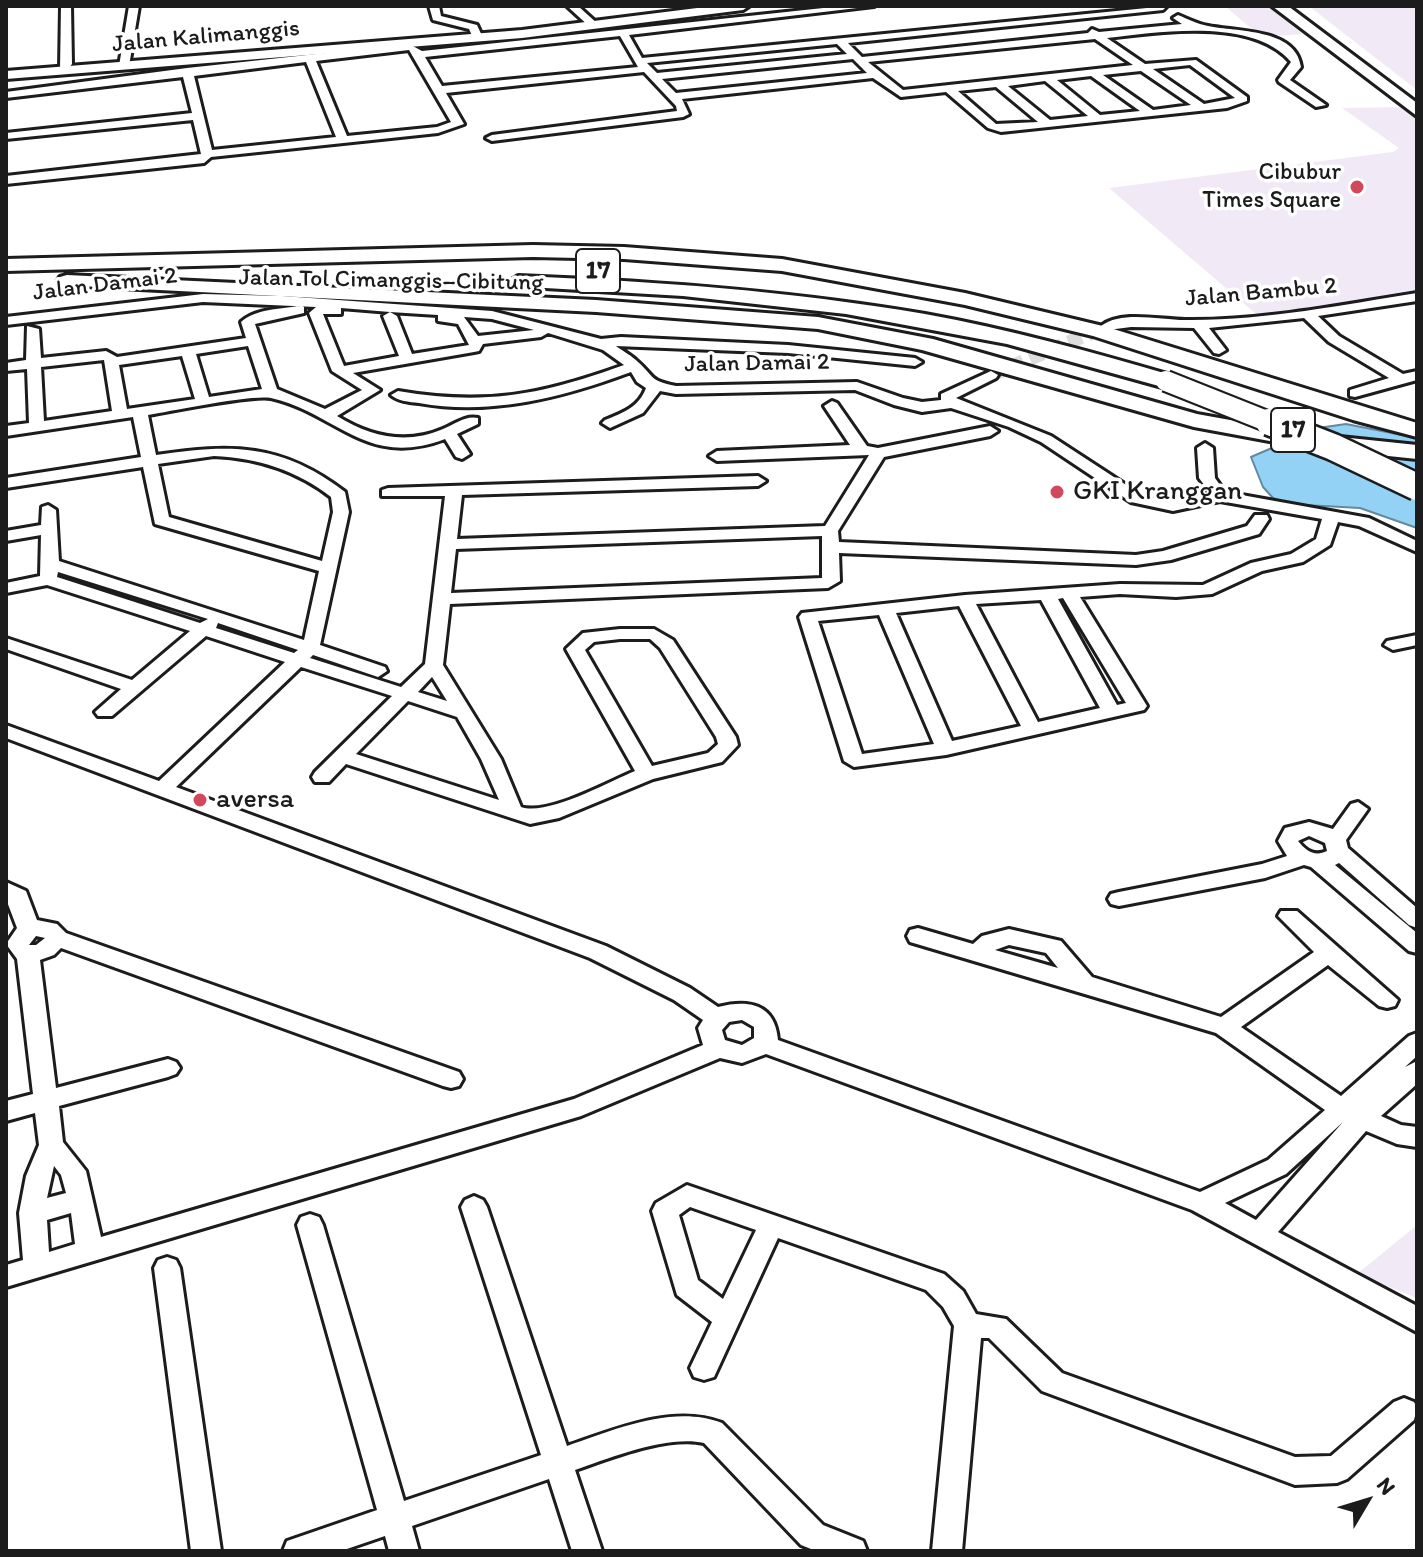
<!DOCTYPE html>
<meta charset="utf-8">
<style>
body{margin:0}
#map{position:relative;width:1423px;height:1557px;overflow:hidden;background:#fff;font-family:Itim,sans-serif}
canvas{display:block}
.frame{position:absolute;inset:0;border:8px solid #1c1c1c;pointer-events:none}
.north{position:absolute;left:1327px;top:1461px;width:80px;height:80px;-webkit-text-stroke:6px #fff;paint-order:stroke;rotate:52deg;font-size:22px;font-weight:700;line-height:32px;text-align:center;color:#1c1c1c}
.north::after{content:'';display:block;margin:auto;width:28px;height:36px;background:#1c1c1c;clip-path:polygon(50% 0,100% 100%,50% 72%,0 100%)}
</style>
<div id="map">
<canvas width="1423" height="1557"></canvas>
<div class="frame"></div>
<div class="north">N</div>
</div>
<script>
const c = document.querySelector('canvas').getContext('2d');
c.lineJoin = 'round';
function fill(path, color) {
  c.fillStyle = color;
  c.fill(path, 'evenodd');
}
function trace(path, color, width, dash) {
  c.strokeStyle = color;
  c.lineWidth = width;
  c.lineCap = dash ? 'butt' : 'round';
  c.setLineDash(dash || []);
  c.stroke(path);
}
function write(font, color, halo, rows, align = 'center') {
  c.font = font + ' Itim,sans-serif';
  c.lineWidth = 7;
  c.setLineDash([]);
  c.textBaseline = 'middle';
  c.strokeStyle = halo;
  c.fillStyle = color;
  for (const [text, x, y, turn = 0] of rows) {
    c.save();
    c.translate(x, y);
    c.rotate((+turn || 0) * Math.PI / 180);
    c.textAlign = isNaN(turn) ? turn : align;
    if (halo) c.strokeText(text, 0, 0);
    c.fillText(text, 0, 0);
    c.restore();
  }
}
fill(new Path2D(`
 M1225,6H1268L1303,34L1261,37Z
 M1309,6H1417V90L1328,21Z
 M1405,107L1417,117V294L1262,319L1109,188L1393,152L1399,148L1342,108Z
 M1417,1225V1298L1357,1274Z`), '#f2e9f7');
const water = new Path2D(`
 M1346,424L1417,438V528L1360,508L1287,504L1273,498L1263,487L1251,457L1318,428Z`);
fill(water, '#94d2f5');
trace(water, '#64899e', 2);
trace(new Path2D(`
 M991,375L1108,326`), '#ddd', 14, [14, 7]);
const minor = new Path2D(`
 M61,6H71L72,64L65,73L60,70Z
 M129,6H139L129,66L124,69L119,66Z
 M429,6H439L441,16L477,25L483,38L474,40L469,29L433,20Z
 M567,6H578L599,25L590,27Z
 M842,6H874L629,35L642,58L1167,6L1163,10L848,43L862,57L1088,33L1092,29L1099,32L1182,24L1173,18L1178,15C1188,19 1197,24 1208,26C1236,32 1296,28 1301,67L1290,80L1326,105L1316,107L1279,82L1278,80L1291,62C1253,17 1160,32 1107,38L1145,64L1196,60L1247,97V101L1227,108L1001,132L988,128L946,92L901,97L873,78L682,99L689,114L683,117L492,141L486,138L492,135L677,111L676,106L644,72L446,93L464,124L438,133L211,157L204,163L6,184V176L201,154L193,120L6,139V133L192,113L183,77L6,98V92L187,68L409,44L422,51ZM620,36L638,67L442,86L425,57ZM1095,39L1133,65L903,90L868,62ZM837,44L847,54L657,73L647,63ZM409,50L451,122L437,127L347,136L316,61ZM853,59L867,73L676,93L662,79ZM306,62L336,137L212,150L194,76ZM1190,65L1235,98L1204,104L1153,69ZM1141,71L1191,105L1153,110L1103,75ZM1091,76L1140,111L1100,115L1057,80ZM1045,81L1088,116L1050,120L1008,86ZM996,87L1038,122L996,124L958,91Z
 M1417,293V301L1318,316L1339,336L1403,374L1417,371V380L1355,397L1350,396V390L1389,378L1329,342L1304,318L1209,328L1226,350L1219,354L1214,353L1194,328L1131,327L1108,330L1101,326C1121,310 1161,320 1185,320C1262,321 1341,305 1417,293Z
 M203,294L282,296L492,311L601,339L621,337L788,345L915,358L922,362L915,366L788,353L616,346C623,351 632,356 638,362C656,378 648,380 676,386L857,382L903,398L922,402L941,400V394L991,371L998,375L996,378L956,398L1051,436L1143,496L1173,501L1210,493L1199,478L1197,448L1205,443L1213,448L1215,478L1225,492L1369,518L1417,541V552L1359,526L1338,522L1330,545L1303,562L1262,571L1212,594L1176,597L1120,594L1080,597L1147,706L1144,710L946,755L854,767L844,761L799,617L802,613L965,595L1120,584L1203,585L1251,563L1291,554L1316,539L1322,519L1220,501L1173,511L1131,502L1041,442L1009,427L951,408L922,412L894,405L855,390L676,394L660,391L643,413L610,428L602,423L605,420C623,413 639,407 646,388L637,382L631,372C564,397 491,416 419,403C409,402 398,401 391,395L398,391C485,406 541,395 624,365L603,350L548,333L541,337L483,344L479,351L474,352L353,373L380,390L337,416C371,437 406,445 443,429C455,424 466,415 478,418V424L457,434L470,454L462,459L456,457L445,439C366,469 337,413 271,398C254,394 171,411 148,415L156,455C232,444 281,443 345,492L349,512L320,645L385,667L387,671L378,677L313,655L310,658L401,687L425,664L445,496H382V490L388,488L758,476L766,481L758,486L462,495L457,539L825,526L869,455L717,461L709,456L717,451L850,445L824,406L832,401L837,403L867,446L878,448L990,426L998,431L990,436L884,457L838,531L839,542L1136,555L1163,551L1247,526L1255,515H1267L1269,519L1259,534L1171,560L1136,565L839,553L840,581L828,588L450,604L443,665L501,759L521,807C548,816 608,782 635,771L566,649L583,633L620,629H654L673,640L736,737L738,745L722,762L653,779L559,818L530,824L346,764L329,782H315L312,777L315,772L392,696L301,667L176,787L606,946L690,988L718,1007C749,999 775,1004 778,1040L1200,1192L1268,1160L1325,1110L1216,1033L910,942L907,936L910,930L918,928L973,944L982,936L1009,929L1061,941L1092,977L1221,1017L1314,952L1278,916L1281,911H1297L1398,1000L1395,1006L1387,1008L1379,1006L1328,965L1241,1027L1341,1096L1409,1036L1417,1033V1056L1405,1067L1417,1061V1084L1381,1116L1401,1125L1417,1127V1147L1397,1144L1366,1131L1278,1232L1417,1306V1332L1192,1210L766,1054L742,1063L720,1058L581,1116L6,1287V1265L23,1260L19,1213L26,1176L39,1145L35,1113L6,1121V1101L33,1094L17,959L6,944L17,928L6,899V882L26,891L37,920L57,924L66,933L459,1072L463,1079L459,1086L451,1088L443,1086L61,948L54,955L40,960L56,1088L168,1059L176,1062L180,1068L176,1074L168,1077L59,1106L63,1142L86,1171L101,1237L574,1099L703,1045L698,1028L703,1020L674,1000L590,958L6,738V725L159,781L285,662L206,636L112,716H98L95,712L121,689L6,649V638L132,680L190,631L47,585L6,593V583L40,576L41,535L6,541V531L41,525L42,507L48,505L56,510L59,561L304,640L319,571L155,524L143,467L6,488V478L141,457L133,417L6,436V426L29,423L27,369L6,371V363L26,360L27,326L39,329L41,358L106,351L117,357L246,338L241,322C255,309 280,309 299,306L304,307V313L255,324L277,389L325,409L362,390L332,371L309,313L316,307L203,302L6,325V317ZM341,308L390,312L383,316L399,356L344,366L323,314H341ZM390,312L438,315V321L458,324L469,345L412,354L397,316ZM464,317L492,319L534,330L478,336ZM248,346L262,389L209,397L196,354ZM182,356L195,399L127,409L119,365ZM104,360L112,411L44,421L41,367ZM214,456C258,458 296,470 331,497L333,512L322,561L169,517L158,464ZM822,536V578L451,593L456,549ZM58,572L208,619L200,623L57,577ZM1063,598L1126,703L1117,705L1058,599ZM1041,600L1100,708L1038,722L976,604ZM959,606L1021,726L952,741L896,613ZM879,615L934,744L862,754L818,621ZM218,623L298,650L294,653L216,628ZM620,639H650L660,648L716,737L718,744L708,753L652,766L585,650L594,642ZM432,677L434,680L447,701L418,692ZM408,701L457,717L481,759L499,800L356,754ZM36,936L45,938L36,945H29ZM1009,945L1046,953L1058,968L995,950ZM742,1020L754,1027V1038L742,1045L725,1040L722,1030L729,1022ZM1343,1122L1256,1220L1225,1203L1286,1174ZM54,1166L61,1175L66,1193L47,1198ZM71,1213L75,1244L49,1252L47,1220Z
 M1417,635V645L1393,650L1384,645L1387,641Z
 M1358,802L1368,809L1346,840L1348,848L1417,908V928L1409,925L1339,863L1335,865L1417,933V953L1409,951L1311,867L1304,865L1265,878L1119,906L1111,904L1108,899L1111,894L1119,892L1262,864L1287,856L1278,841L1285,828L1309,822L1333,829L1351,804ZM1309,836L1325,843L1327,851C1315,857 1306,851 1298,841Z
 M687,1185L944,1274L963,1291L976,1314L1006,1319L1062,1373L1295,1457L1331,1456L1394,1402L1404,1398L1414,1402L1417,1408L1414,1420L1347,1479L1337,1483L1295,1485L1042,1391L989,1338H981L962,1551H932L954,1326L943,1307L926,1290L778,1238L714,1377L704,1380L694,1377L690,1368L712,1322L677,1295L652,1211L656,1203ZM690,1207L756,1230L723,1299L698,1280L679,1215Z
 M474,1196L483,1200L487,1207L567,1446C614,1430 673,1404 722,1423L823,1525L863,1541L867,1551H816L801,1545L704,1443C667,1435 610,1458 575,1470L602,1551H572L549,1479L412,1526L419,1551H389L385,1536L341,1551H283L287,1541L377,1510L297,1225L301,1217L310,1214L319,1217L323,1225L404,1501L541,1455L461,1207L465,1200Z
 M167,1257L176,1260L180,1268L221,1551H191L154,1268L158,1260Z`);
const major = new Path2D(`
 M713,6H749L743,10L522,38L6,79V71L522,30Z`);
const highway = new Path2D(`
 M1272,6H1288L1417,103V116Z
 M533,245L624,247L782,259L965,293L1107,327L1417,423V437L1353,420L1093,336L965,305L782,271L624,259L533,257L6,271V259Z
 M67,275L596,300L818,317L933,339L1197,414L1302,433L1417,445V459L1302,447L1194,427L922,350L818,329L596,312L60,285L57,281L60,277Z
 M518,276C655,281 790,291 925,314C1009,329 1092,352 1174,376L1177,381L1166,388L1007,344L846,314L683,296L511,286L508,282Z`);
trace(minor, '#1c1c1c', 6);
trace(major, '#1c1c1c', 6);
trace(highway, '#1c1c1c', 6);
fill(minor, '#fff');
fill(major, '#fff');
fill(highway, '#fff');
const highwayBridgeFar1 = new Path2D(`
 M1166,381L1274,424`);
const highwayBridge = new Path2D(`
 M1269,422L1333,447L1417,487`);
trace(highwayBridgeFar1, '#1c1c1c', 24, []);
trace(highwayBridge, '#1c1c1c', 31, []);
trace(highwayBridgeFar1, '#fff', 20);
trace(highwayBridge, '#fff', 26);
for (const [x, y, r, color] of [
 [1357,187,8,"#d1495b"],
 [1057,492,8,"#d1495b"],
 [200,800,8,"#d1495b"]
]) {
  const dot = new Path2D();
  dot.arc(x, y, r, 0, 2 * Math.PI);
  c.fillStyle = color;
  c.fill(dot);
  trace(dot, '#fff', 3);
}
write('24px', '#1c1c1c', '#fff', [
 ["Jalan Kalimanggis",206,37,-5],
 ["Jalan Tol Cimanggis–Cibitung",391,281,1],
 ["Jalan Damai 2",105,285,-7],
 ["Jalan Bambu 2",1261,293,-5],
 ["Jalan Damai 2",757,364,-1]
]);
write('24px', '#1c1c1c', '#fff', [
 ["Cibubur",1341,173],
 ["Times Square",1341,201]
], 'right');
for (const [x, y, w] of [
 [598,271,44],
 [1293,430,44]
]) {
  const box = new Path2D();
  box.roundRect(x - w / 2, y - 22, w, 44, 6);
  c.fillStyle = '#fff';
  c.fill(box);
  trace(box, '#1c1c1c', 2);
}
write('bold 26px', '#1c1c1c', null, [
 ["17",598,271],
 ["17",1293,430]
]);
write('28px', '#1c1c1c', '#fff', [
 ["GKI Kranggan",1073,492],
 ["aversa",216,800]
], 'left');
</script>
